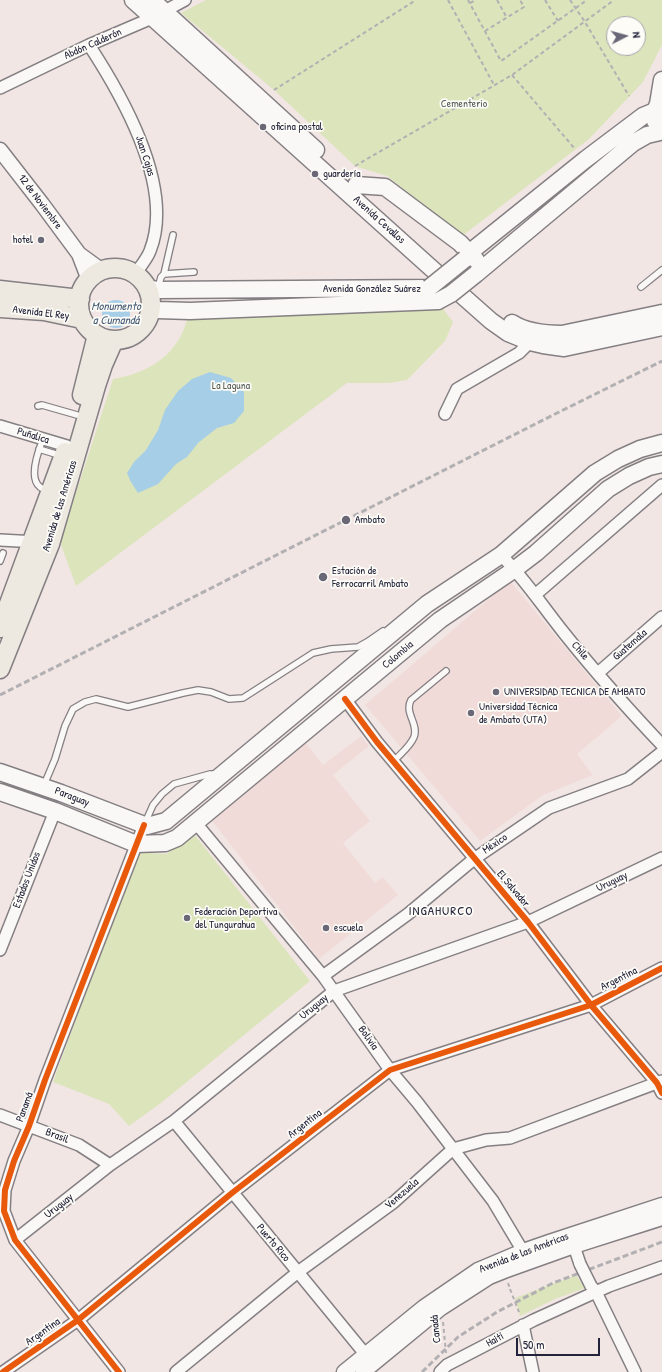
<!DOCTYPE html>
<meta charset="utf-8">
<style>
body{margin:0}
#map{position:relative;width:662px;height:1372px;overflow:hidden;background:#f1e6e4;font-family:"Patrick Hand",sans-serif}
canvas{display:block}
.north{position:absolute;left:606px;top:16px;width:40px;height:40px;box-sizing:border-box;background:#fdfcf7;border:1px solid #a5a5ac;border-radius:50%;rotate:84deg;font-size:11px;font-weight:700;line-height:16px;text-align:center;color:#22223b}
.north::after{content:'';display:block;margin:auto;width:14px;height:18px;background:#6a6776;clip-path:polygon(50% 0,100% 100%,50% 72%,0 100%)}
.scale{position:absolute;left:516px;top:1338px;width:84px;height:18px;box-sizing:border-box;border:2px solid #22223b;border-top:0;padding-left:5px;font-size:12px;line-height:14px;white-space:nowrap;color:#22223b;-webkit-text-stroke:3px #fdfcf7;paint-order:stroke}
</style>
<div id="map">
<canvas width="662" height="1372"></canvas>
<div class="north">N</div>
<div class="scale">50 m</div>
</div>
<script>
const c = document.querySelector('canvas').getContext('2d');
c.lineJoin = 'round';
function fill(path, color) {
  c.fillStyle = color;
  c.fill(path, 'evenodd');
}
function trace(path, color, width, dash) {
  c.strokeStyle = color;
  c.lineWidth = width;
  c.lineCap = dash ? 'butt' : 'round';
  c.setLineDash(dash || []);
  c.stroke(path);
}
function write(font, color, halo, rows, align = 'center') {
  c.font = font + ' "Patrick Hand",sans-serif';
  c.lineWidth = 3.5;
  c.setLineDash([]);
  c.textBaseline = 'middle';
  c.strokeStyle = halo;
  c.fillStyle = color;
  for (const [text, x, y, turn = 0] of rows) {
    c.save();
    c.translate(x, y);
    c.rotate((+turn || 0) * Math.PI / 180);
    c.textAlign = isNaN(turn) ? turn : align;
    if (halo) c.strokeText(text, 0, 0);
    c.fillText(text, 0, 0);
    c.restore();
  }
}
fill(new Path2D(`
 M510,581L622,716L577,754L593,775L543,795L480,841L365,705Z
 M361,736L369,746L333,775L370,821L343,843L375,883L383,877L398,895L319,959L210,818L305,742L323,765Z`), '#f1dbd8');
fill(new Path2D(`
 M206,0H662V45L643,82L589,139L462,236L387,176L355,166L274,90L181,13ZM614,24H638V48H614Z
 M441,306L453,322L445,341L407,380L389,383H347L76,586L60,542L113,379C148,373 177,356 187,320L411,309Z
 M194,834L310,981L161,1103L129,1126L109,1104L53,1082L137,852L166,854Z
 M576,1275L585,1288L555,1299L520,1316L515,1298Z`), '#dce4bb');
fill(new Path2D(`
 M102 314a14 14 0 1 1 28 0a14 14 0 1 1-28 0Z
 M210,372L231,378L244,392V411L234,423L217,428L198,443L187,457L176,464L158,484L138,493L131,482L127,473L134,462L146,450L158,430L165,410L178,391L192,379Z`), '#a6cee6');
const service = new Path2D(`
 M164,274L173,235
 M641,287L662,270
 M158,288L161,277L164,274L194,272
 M38,406L42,405L77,415
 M43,439C39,449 28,478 40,487C42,489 46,489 49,490
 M39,449L62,456
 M0,561L3,553
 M393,762C400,754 410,747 414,737C419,724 404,713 411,700L446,671
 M44,785L55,759L65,726L73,709L85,702L96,699L128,707L183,693L198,690L211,692L229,699L243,698L313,653L331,649L358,647L367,642L383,631
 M145,823L153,805L162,794L174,784L210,774H216`);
const minor = new Path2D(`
 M89,45C123,97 175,188 150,251C147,259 140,267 135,274
 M0,88L89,45L152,18L185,0
 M445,414L457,389L519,353L530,342
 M0,426L67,446
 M0,540L37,542
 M501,555C525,579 543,607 564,633C595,672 628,709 662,745
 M535,595L662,485
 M598,673L662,617
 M345,699L377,742L528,922L591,1005L657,1083L662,1093
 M195,822L323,976L390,1070L417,1102L493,1201L527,1258
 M0,950L55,811
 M323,976L408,914L474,859L549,808L628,779L662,752
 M0,1115L79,1145L110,1165
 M174,1121L370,1360
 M15,1240L110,1165L174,1121L334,991L528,922L662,858
 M574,1246L580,1264
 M592,1287L596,1292L635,1372
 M523,1325L533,1372
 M3,1372L78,1320L232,1193L390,1070L591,1005L662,968
 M119,1372L15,1240L4,1211L5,1190L14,1161L29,1126L45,1080L144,825
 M176,1372L298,1272L394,1202L453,1149L486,1140L510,1138L662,1081
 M440,1372L447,1365L534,1320L609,1286L662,1267`);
const tertiary = new Path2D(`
 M0,150L42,204L79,254L89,280
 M79,254L101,270
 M344,1372L424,1307L478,1270L523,1251L549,1242L662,1205
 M363,1372L441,1308L489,1277L504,1271L574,1246L662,1218`);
const secondary = new Path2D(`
 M133,0L430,267L491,321L508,333L530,342L543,345L564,348L662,327
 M152,0L316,150
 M655,121V111L658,104L662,80
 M356,185L385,187L460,243L476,260
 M465,259L469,253L586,159L643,116L655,111
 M476,274L633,143L647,135L660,132
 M147,288L158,290L429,288
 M151,308L158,310L190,311L438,301
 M512,323C526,332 545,334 562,334L662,313
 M0,772L61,793L147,826L166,821L427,604L501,555L595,473L618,459L640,449L662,443
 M0,792L55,811L136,844L165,843L177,838L440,620L515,569L536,553L608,489L629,476L649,467L662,464`);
const primary = new Path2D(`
 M79 304a36 36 0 1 1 72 0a36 36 0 1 1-72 0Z
 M0,290L80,299
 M0,308L44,311L82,319
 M82,395L97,335
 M0,628L65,452
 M0,669L50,544L96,386L103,365L114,340`);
trace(service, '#847f83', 8);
trace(minor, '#847f83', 14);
trace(tertiary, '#847f83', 17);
trace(secondary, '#847f83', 19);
trace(primary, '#847f83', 21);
trace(new Path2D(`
 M448,0L494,85
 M468,0L501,61L587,0
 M497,0L507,18
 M545,0L558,21
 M570,0L585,22L629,96
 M470,3L476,0
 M485,31L524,7L520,0
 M512,75L575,149
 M274,90L416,0
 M355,166L512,75L614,0
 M508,1283L510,1289
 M443,1322L446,1353`), '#b2b0b3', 2, [4, 3]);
trace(service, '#faf8f6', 5.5);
trace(minor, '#faf8f6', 11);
trace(tertiary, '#faf8f6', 14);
trace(secondary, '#faf8f6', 16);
trace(primary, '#eee9e0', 18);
trace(new Path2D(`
 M0,695L555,414L662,361
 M422,1372L458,1337L497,1312L553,1283L662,1242`), '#b2b0b3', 3, [6, 3]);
const minorBridge = new Path2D(`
 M580,1264L591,1286`);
const secondaryBridge = new Path2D(`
 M429,288L465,259
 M438,301L451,294L476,274`);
trace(minorBridge, '#847f83', 14, []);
trace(secondaryBridge, '#847f83', 19, []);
trace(new Path2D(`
 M510,1289L519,1312`), '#b2b0b3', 2, [4, 3]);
trace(minorBridge, '#faf8f6', 11);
trace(secondaryBridge, '#faf8f6', 16);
trace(new Path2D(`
 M345,699L377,742L528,922L591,1005L657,1083L662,1093
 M3,1372L78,1320L232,1193L390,1070L591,1005L662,968
 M119,1372L15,1240L4,1211L5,1190L14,1161L29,1126L45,1080L144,825`), '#e8590c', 6);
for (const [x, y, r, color] of [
 [263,127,4,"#6a6776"],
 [315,174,4,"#6a6776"],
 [41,240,4,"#6a6776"],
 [346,520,5,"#6a6776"],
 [323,577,5,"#6a6776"],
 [496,692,4,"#6a6776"],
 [471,713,4,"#6a6776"],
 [187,918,4,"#6a6776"],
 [326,928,4,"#6a6776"]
]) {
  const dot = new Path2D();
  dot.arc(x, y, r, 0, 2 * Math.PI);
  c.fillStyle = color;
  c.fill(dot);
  trace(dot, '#fdfcf7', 1.5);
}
write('11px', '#22223b', '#fdfcf7', [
 ["Abdón Calderón",93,44,-24],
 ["Juan Cajas",145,156,72],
 ["12 de Noviembre",40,202,53],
 ["Avenida Cevallos",379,220,42],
 ["Avenida González Suárez",372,289],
 ["Avenida El Rey",41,313,7],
 ["Puñalica",33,436,17],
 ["Avenida de las Américas",60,506,-73],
 ["Guatemala",630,645,-41],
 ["Chile",580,651,49],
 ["Colombia",398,655,-40],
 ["Paraguay",72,797,21],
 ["México",495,844,-34],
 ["Estados Unidos",27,880,-69],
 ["Uruguay",612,882,-26],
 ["El Salvador",513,889,50],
 ["Argentina",619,979,-27],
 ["Uruguay",314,1007,-39],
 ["Bolivia",368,1038,55],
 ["Panamá",25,1107,-70],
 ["Argentina",305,1124,-38],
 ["Brasil",57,1136,21],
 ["Venezuela",402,1194,-41],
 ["Uruguay",59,1206,-38],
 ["Puerto Rico",273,1243,50],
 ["Avenida de las Américas",524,1253,-21],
 ["Canadá",436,1329,-96],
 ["Argentina",43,1332,-35],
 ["Haití",495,1340,-29]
]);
write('11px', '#545c57', '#fdfcf7', [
 ["Cementerio",464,104],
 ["La Laguna",231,386]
]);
write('11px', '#22223b', '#fdfcf7', [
 ["oficina postal",271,127],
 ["guardería",323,174],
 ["hotel",33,240,"right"],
 ["Ambato",355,520],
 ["Estación de",332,571],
 ["Ferrocarril Ambato",332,584],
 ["UNIVERSIDAD TECNICA DE AMBATO",504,692],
 ["Universidad Técnica",479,707],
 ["de Ambato (UTA)",479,720],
 ["Federación Deportiva",195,912],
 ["del Tungurahua",195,925],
 ["escuela",334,928]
], 'left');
write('italic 12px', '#455b77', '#fdfcf7', [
 ["Monumento",116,307],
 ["a Cumandá",116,321]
]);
c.letterSpacing = '1px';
write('13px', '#22223b', '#fdfcf7', [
 ["INGAHURCO",441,912]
]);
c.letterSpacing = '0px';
</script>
